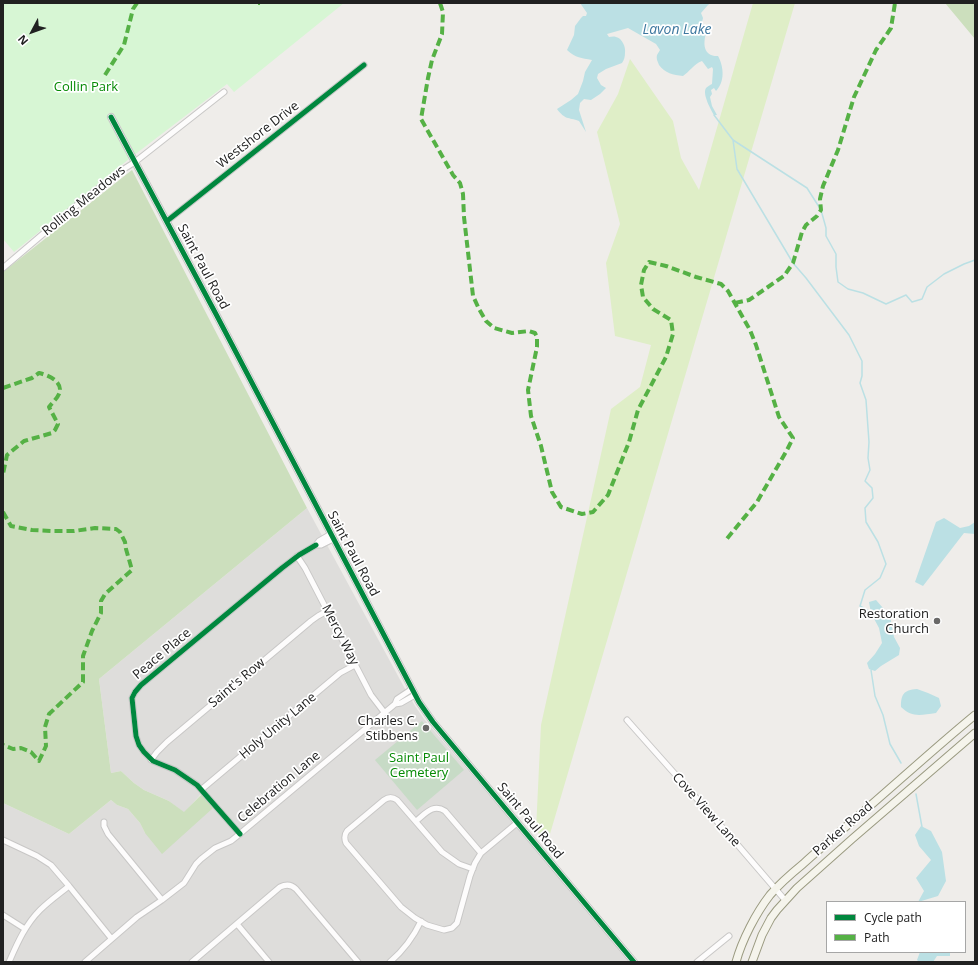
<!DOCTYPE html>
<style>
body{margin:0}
#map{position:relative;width:978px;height:965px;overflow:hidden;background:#efedea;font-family:"Open Sans",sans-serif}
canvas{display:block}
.frame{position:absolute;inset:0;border:4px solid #212121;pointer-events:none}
.legend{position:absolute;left:826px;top:901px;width:140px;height:52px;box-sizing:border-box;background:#fff;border:1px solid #a6a6a6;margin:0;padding:5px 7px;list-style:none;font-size:12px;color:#212121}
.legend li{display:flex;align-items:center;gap:8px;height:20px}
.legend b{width:20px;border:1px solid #a6a6a6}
.north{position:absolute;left:12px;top:12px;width:40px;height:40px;-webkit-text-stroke:3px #fff;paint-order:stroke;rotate:229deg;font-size:11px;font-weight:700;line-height:16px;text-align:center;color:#212121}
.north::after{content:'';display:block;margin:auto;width:14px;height:18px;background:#212121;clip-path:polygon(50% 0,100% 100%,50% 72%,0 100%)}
</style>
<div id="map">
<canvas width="978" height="965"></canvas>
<div class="frame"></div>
<ul class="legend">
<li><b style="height:5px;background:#00873e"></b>Cycle path</li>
<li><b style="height:5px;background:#55b145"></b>Path</li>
</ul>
<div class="north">N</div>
</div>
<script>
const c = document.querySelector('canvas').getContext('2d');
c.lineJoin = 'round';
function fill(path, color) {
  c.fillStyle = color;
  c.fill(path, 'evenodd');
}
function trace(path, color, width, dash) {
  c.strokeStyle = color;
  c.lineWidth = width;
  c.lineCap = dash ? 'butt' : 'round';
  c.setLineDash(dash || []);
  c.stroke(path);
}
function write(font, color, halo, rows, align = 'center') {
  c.font = font + ' "Open Sans",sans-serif';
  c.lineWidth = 3.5;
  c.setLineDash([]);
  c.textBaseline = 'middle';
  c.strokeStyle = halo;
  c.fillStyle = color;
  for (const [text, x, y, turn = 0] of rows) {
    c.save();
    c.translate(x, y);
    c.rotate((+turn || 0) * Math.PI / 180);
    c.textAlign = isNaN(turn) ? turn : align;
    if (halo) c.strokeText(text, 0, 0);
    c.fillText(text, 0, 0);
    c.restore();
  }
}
fill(new Path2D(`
 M307,508L404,687L415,706L424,719L632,962H3V803L69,834L111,800L117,805L128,809L140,823L145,833L213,808L201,794L184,813L169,801L144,790L134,783L121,771L111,773L99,679Z`), '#dedddb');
fill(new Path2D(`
 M753,3H795L547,844L536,830L541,725L611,409L640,387L651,345L615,336L606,263L620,224L597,132L618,94L630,59L673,121L681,158L699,190Z`), '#dfeec7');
fill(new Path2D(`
 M945,3H975V39Z
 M132,170L307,508L99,679L111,773L121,771L134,783L144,790L169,801L184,812L202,794L213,808L162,854L145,833L140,823L128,809L117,805L111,800L69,834L3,803V272Z`), '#ccdfbd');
fill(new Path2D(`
 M422,721L464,770L417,810L375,760Z`), '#c7dbc6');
fill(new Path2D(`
 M3,3H344L234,92L227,84L129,159L14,252L3,239Z`), '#d7f6d4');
fill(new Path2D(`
 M580,3H711L708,5L701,13L703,18L702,22L707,29C705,37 701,50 711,55C713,56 716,56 718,56C724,67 725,82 716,91L714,88L711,90L712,94L710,97L712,106L717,115H714C711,110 702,94 706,88C708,86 710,85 712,84L713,69L712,67L708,69L702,61C694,64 689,72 683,76C673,75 665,73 659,65C658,62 656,59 657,55C658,53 659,52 660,50L656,44L628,28L607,34L609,37C611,37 613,36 616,37C622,38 626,47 625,53C625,57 624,60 622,63L606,69L598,74L597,78L601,85L606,88L600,94L591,100L584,99L580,103L579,110L586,132L579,121C568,117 565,120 557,109L571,100L578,94L583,81L585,72L592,60C581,58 576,58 567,50L574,35L575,26L581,18L583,16H586L587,13Z
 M944,518L960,528L969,526L975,522V534L964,533L923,586L915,582L936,522Z
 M876,600L890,616L894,637L900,648L899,655L881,666L875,671L869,669L867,663L875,654L882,643L879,628L871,613L869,602Z
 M917,689L928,693L939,698L941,706L936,713C921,715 912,718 901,707C901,695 903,690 917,689Z
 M921,826L931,831L942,852L946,881L938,896L918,902L924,891L916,878L931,860L919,846L915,835Z
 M920,952H950V956H937L933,962H919L917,960Z`), '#bbe0e4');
trace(new Path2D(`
 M714,115L733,140L807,188L821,210L826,228V236L836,254V267L838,282L848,289L863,293L886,304L906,295L912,302L922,299L927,287L944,274L964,264L975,260
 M733,140L737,169L793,263L806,278L849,335L862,361V376L860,383L866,400L869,442L868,458L870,470L865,481L872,488L873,498L865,508L866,522L878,542L886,564L880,578L865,590L860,606L872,613
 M872,669L871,670L875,696L883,715L890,744L901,763
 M916,794L922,827`), '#bbe0e4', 1.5);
const minor = new Path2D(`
 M167,221L364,65
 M3,268L77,205L119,172L135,162L224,92
 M331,534L319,541L316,545H321L333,539
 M297,556L305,568L371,695L384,712
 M412,689L397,699L395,704L401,703L415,695
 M627,720L730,836L785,900
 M151,760L157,752L167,742L311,621L318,616L327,611
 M202,789L340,673L355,665
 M416,821C425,814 433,803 445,811L481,853
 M104,822V826L108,834L162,900
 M240,834L197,785L175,770L153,761L144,752L139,745L136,736L132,698L135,692L141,685L282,568L299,555L316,545
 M3,840L37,856L51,865L69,886L111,938
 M473,869L459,864L442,852L397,800C393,797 388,797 384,800L347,831C344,835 344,838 346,843L401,907L415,918L427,925L444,930L452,928L457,923L470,876L475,863L481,853L517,823
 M3,915L25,929
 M237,924L269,962
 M9,962C17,944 25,925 40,910C49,901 59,894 69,886
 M85,962L137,917L162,900L184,883L196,864L201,859L215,848L231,841L236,837L395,704
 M192,962L280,887C286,884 291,884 296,889L358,962
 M390,962C404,950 413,938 421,921
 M697,962L729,936`);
const tertiary = new Path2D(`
 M111,117L217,316L419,702L433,722L634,962`);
const secondary = new Path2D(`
 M736,962C742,940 756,913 770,895C780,883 792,873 803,864C816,852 829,841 842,830C887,792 930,752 975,715
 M752,962L762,935L771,918L777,910L797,888L852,839L975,733`);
trace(minor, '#c8c7c6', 7);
trace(tertiary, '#c8c7c6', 8);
trace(secondary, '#9a9a80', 9);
trace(minor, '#fdfcfc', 5);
trace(tertiary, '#fdfcfc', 6);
trace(secondary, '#f5f4ec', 7);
trace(new Path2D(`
 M258,3H260
 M440,3L443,12L442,34L432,60L428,78L421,119L453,175L460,183L463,194L464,217L473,296L479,309L486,321L494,328L512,333L529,331L535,333L537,337V347L528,390L531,416L541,446L552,492L561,507L582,514L593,512L608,495L629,442L638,410L666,357L673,334L671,320L653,309L643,297L641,285L644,270L649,262L666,266L696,277L721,284L728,291L750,330L756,345L779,417L793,438L787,450L757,502L725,541
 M105,75L124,45L133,9L137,3
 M735,303L749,300L784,276L793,263L802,232L806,225L817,216L821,210L820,199L823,186L838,150L854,97L876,50L891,28L895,3
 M3,388L32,378L39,373C47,375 61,380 60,391C59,397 52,403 49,407L58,424L55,430L52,433L24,441L7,455L3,474
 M3,512L11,526L32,530L52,531H74L95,528L116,529L120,532L125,542L126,549L132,570L105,594L101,601V613L92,631L83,656V682L49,714L45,727L46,746L39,761L31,752L21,748L13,749L3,745`), '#55b145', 4, [8, 4]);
trace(new Path2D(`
 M111,117L217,316L419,702L433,722L634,962
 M167,221L364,65
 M240,834L197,785L175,770L153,761L144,752L139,745L136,736L132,698L135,692L141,685L282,568L299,555L316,545`), '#00873e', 5);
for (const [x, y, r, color] of [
 [937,621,4,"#696867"],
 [426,728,4,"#696867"]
]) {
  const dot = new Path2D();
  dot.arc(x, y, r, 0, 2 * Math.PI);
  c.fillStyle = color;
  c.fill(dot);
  trace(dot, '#fff', 1.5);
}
write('13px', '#058a04', '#fff', [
 ["Collin Park",86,87],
 ["Saint Paul",419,758],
 ["Cemetery",419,773]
]);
write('13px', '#212121', '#fff', [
 ["Westshore Drive",258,135,-38],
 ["Rolling Meadows",84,201,-39],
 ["Saint Paul Road",203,267,62],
 ["Saint Paul Road",353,554,62],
 ["Mercy Way",340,635,63],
 ["Peace Place",162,654,-40],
 ["Saint's Row",237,683,-40],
 ["Holy Unity Lane",278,726,-40],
 ["Celebration Lane",279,787,-40],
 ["Cove View Lane",706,810,48],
 ["Saint Paul Road",530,821,50],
 ["Parker Road",843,829,-41]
]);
write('13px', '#212121', '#fff', [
 ["Restoration",929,614],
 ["Church",929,629],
 ["Charles C.",418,721],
 ["Stibbens",418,736]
], 'right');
write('italic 14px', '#3d779f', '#fff', [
 ["Lavon Lake",677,30]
]);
</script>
